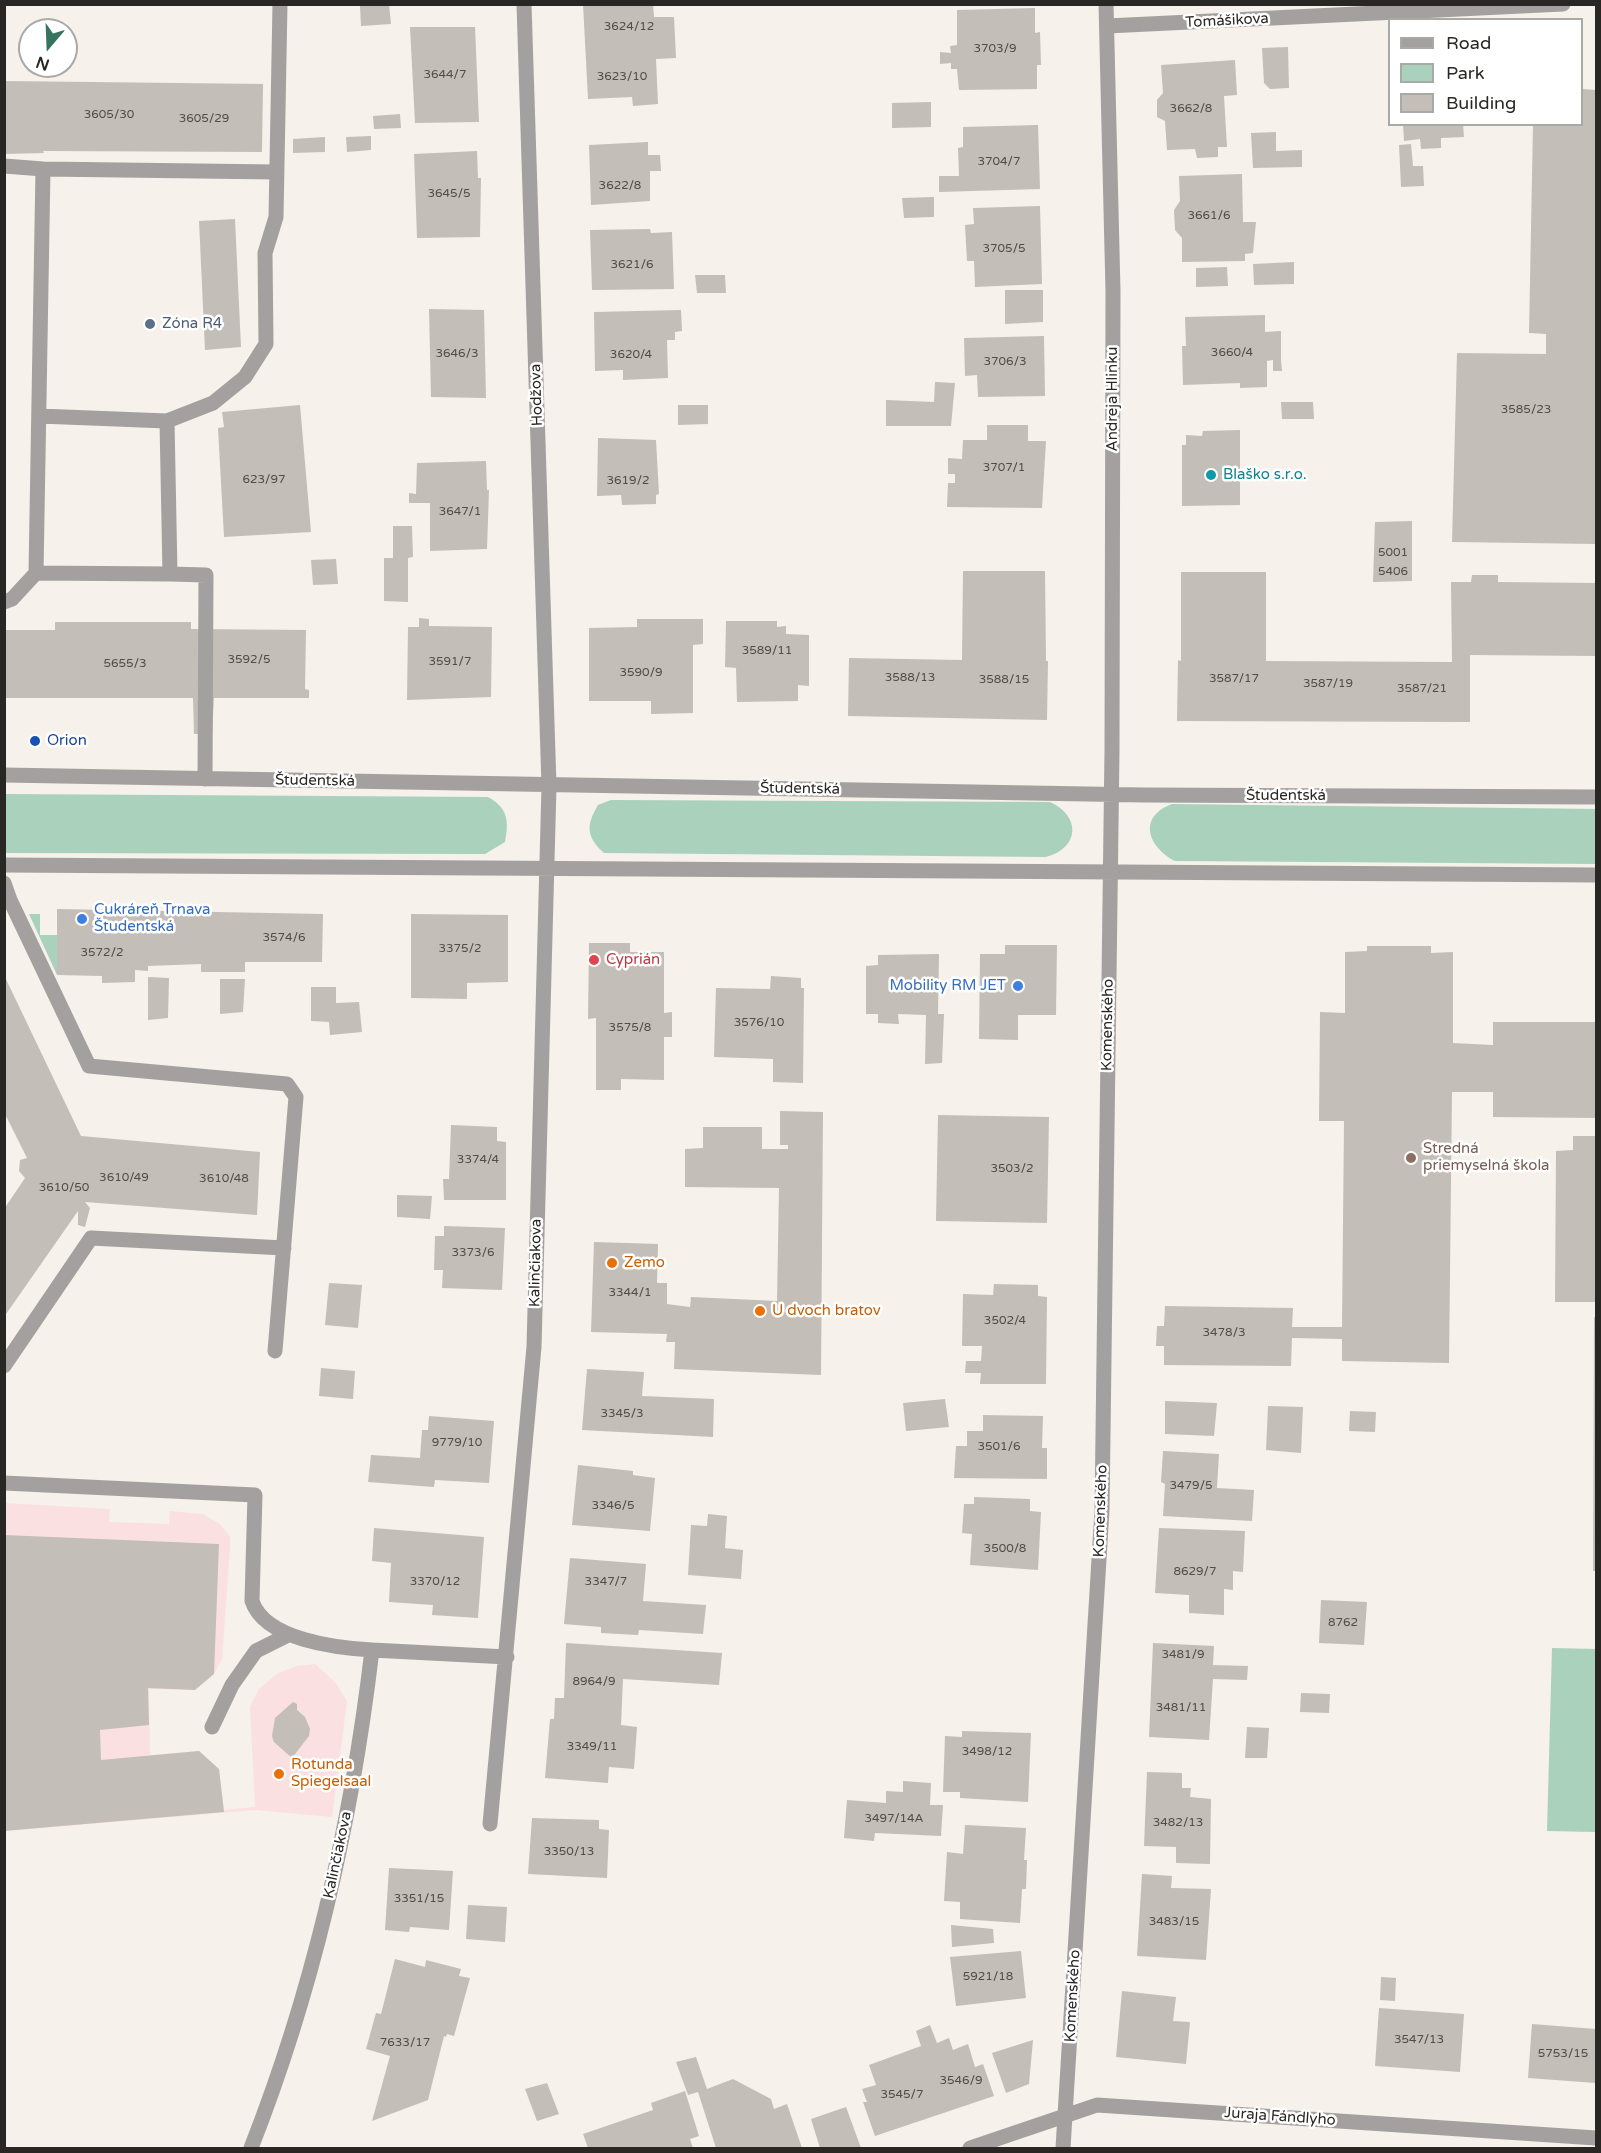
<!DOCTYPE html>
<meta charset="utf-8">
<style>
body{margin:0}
#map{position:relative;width:1601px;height:2153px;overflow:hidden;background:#f6f1ea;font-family:"Varela Round",sans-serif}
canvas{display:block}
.frame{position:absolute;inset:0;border:6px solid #292724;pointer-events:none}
.legend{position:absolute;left:1388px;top:18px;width:195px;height:108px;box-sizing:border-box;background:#fff;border:2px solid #a9a9a7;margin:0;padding:8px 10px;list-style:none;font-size:18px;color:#292724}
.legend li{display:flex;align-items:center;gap:12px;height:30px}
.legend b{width:30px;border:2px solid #a9a9a7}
.north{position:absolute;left:18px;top:18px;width:60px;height:60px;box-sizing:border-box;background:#fff;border:2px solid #a9a9a7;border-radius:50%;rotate:199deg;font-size:16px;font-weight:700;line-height:24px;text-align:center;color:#292724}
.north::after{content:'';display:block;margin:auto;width:21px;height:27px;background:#37745f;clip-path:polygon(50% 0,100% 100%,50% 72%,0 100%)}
</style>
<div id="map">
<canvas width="1601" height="2153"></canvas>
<div class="frame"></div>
<ul class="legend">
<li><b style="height:8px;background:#a4a09f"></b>Road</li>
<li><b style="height:16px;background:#a9d1bb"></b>Park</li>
<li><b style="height:16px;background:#c3beb7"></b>Building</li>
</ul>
<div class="north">N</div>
</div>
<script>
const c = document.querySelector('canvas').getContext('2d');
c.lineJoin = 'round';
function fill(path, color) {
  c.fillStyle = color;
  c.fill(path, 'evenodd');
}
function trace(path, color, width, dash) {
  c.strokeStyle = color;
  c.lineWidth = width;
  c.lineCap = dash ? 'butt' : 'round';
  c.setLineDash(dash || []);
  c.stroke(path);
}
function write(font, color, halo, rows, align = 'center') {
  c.font = font + ' "Varela Round",sans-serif';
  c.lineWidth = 5;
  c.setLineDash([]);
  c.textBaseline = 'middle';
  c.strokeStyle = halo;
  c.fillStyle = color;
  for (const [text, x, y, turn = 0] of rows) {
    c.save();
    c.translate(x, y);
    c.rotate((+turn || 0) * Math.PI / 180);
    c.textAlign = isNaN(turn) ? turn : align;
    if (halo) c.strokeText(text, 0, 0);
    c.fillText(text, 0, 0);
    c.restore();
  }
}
fill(new Path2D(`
 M4,1503L110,1509L109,1522L169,1524L170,1511L203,1514L220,1524L230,1537V1549L222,1659L214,1674L195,1690L149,1689L150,1755L199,1751L219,1769L224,1810L255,1807L250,1707L259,1689L278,1673L297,1666L315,1664L335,1682L347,1701L332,1817L256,1810L5,1831Z`), '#fbe0e1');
fill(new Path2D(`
 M5,794L488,797C508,808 509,821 505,842L485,854L5,853Z
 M611,800L1050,802C1081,816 1080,848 1046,857L604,853C586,837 586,825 598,805Z
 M1172,804L1596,809V864L1175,861C1148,847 1137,817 1172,804Z
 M29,914H40V935H57V975Z
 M1552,1648L1596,1649V1832L1547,1831Z`), '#a9d1bb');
fill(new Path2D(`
 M389,4L391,24L361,26L360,6Z
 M583,4H653L654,17H674L676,58L656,59L658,104L633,106L632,97L588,99Z
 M1035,8V33L1040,32L1041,65H1037V89L959,90L957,69H951V63L940,64V52L951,53L950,46L957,45V10Z
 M410,27H475L479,122L415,123Z
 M1288,47L1289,88L1270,89L1264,83L1262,48Z
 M1235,60L1237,95L1224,96L1227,147H1218V157L1197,158L1195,149L1167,150L1165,121L1157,117V100L1163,93L1161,65Z
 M5,81L263,84L262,152L43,151L44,153L5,154Z
 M1582,89L1596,90V544L1452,542L1457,353L1546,354V334L1529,333L1533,124H1582Z
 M931,102V127L892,128V103Z
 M400,114L401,128L374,129L373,116Z
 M1403,124H1463L1464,137L1441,138V148L1421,149L1420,139L1404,141Z
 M1038,125L1040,189L939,192V176H959L958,148L963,147V127Z
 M1276,132V151L1302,150V167L1253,168L1251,133Z
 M371,136V150L347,152L346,137Z
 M325,137V152L293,153V139Z
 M648,142V155H660L661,171H650V201L591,205L589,145Z
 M1411,144L1413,166H1423L1424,186L1401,187L1399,145Z
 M477,151L478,178H481L480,237L417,238L414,154Z
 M1242,174L1243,222H1256L1253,253L1245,254V261L1182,262V238L1175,230L1174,210L1180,201L1179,176Z
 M934,197V217L904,218L902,198Z
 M1040,206L1042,284L975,287L974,261H967L965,225L974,224L973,208Z
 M235,219L241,347L205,350L199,221Z
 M650,229L651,233L672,232L674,289L592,290L590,230Z
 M1294,262V284L1254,285L1253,264Z
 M1227,267L1228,286L1196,287V268Z
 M695,275H725L726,293H697Z
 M1005,290H1043V322L1005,324Z
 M429,309L484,310L486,398L431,397Z
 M681,310L682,331L675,332V340H667L668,378L623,380V370L595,371L594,312Z
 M1265,315V332L1281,331V360L1282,371H1273V360L1267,361V387L1240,388V383L1183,385L1182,346H1186L1185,317Z
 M1044,336L1045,396L978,397L977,375L965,376L964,338Z
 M935,382L955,383L951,426H886V400L934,402Z
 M1281,402H1313L1314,419H1282Z
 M300,405L311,532L224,537L218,428L224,427L222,412Z
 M678,405H708V424L678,425Z
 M987,425H1028V441H1046L1042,508L947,507L948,483H955V474H948V458L962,459L963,440H987Z
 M1240,430V505L1182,506V445H1186V435L1202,436L1203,431Z
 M598,438L656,440L659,494L656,495V504L622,505L621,495L597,496Z
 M486,461L487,490H489L487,549L430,551V503H409V493L416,494L417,463Z
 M1412,521V581L1373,582L1375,522Z
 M393,526H412L413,557L408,558V602L384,601V558H393Z
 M336,559L338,584L313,585L311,560Z
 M963,571H1045L1046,661H1048L1047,720L848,716L849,658L962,660Z
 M1181,572H1266V661L1452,662L1451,582H1471L1472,575H1498V582L1596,583V656L1470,655V722L1177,721L1178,660L1181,661Z
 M419,618L429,619V626L492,627L491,697L407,700L408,627H419Z
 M637,619H703V644L693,645V713L651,714V701H589V628L637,627Z
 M726,621H777V627L786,626V634L809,635V686L798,685V701L737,702L736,668L725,667Z
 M55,622H191V629L306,630L305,689L309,690V698H214L212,734H194L193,698H4V630H55Z
 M57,909L323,914L322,962H245V972H201V964L148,966V971L135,970V982L102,983V976L57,975Z
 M411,914L508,915V982L467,983V999L411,998Z
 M589,943H630V952H664V1013L672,1012V1037H664V1080L621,1079V1090H596V1018L588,1019Z
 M1005,945H1057L1056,1015H1018V1040L979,1039L980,954H1005Z
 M1367,946H1431V953L1453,952V1043L1493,1045V1022H1596V1118L1493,1117V1092H1452L1449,1363L1342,1361V1339L1292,1338L1291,1366L1164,1365V1346H1156L1157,1326H1164L1165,1306L1293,1308L1292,1327H1342L1344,1121H1319L1320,1012L1345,1013V952L1367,951Z
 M939,954L938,1014H944L942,1063L925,1064L926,1015L898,1014L899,1024L878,1023V1014H866V966L878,965V955Z
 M4,975L81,1136L260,1152L257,1215L85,1202L90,1208L85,1227L78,1225V1211L4,1317V1209L25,1178L19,1171L20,1160L27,1158L4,1112Z
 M771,976L801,978V988H804L803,1083L773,1082V1059L714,1057L716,988L770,989Z
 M148,977L169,978L168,1018L148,1020Z
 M220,979H245L243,1012L220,1014Z
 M311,987H336V1003L359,1002L362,1032L330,1035L329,1022L311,1021Z
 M780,1111L823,1112L821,1375L674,1369L675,1342H666L667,1334L591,1332L594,1242L658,1244L657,1283H667V1304L690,1307L691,1297L777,1301L779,1188L685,1187V1149L703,1148V1127H762V1149H788V1145H780Z
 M938,1115L1049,1117L1047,1223L936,1221Z
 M451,1125L497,1127V1141L506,1142V1200H444L443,1179H449Z
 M1573,1136H1596V1302H1555L1556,1151L1573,1150Z
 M397,1195L432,1196L430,1219L397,1217Z
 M444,1226L505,1228L502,1290L442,1288L443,1270H434L435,1236H444Z
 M329,1283L362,1285L358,1328L325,1325Z
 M994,1284L1038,1285V1296L1047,1297L1046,1384H980L981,1373H965L966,1361H981L982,1346H962L963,1294L993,1295Z
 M1594,1317H1596V1571H1593Z
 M321,1368L355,1371L353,1399L319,1396Z
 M587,1369L644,1372L642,1396L714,1399L713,1437L582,1430Z
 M945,1399L949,1427L906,1431L903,1403Z
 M1165,1401L1217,1403L1214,1436L1165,1434Z
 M1268,1406L1303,1407L1301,1453L1266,1450Z
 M1350,1411L1376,1412L1375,1432L1349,1431Z
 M983,1415L1043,1416L1042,1448H1047V1479L954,1478L956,1446H967V1431H983Z
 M429,1416L494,1421L489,1483L435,1480L434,1487L368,1482L371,1455L420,1458L422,1430H428Z
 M1163,1451L1219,1454L1217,1488L1254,1490L1252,1521L1163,1516L1165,1484L1161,1482Z
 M578,1465L633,1471V1475L655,1478L650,1531L572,1525Z
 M974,1497L1030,1499V1511L1041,1512L1038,1570L970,1565L972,1534L962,1533L964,1504H974Z
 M708,1514L727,1516L725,1548L743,1550L741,1579L688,1575L691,1525L707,1526Z
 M374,1528L484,1537L478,1618L432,1615L433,1605L389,1602L391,1563L372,1561Z
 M1159,1528L1245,1531L1243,1572L1233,1571V1590L1224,1589V1615L1189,1613V1595L1155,1593Z
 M4,1535L219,1544L214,1674L195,1690L148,1688L149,1725L100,1730L101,1760L199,1751L219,1769L224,1812L4,1831Z
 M570,1558L646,1564L643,1601L706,1605L703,1634L639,1630L638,1635L601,1633V1627L564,1624Z
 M1321,1600L1367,1602L1364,1645L1319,1643Z
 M566,1643L722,1653L719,1685L623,1679L621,1725L637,1727L634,1769L609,1767L608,1783L545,1778L550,1719H554L555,1698H564Z
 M1153,1643L1214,1646L1213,1665L1248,1666L1247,1680L1213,1679L1209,1740L1149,1737Z
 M1301,1693L1330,1694L1329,1713L1300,1712Z
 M293,1702L297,1704V1710L305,1717L310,1729L309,1736L292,1758L274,1742L272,1736L275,1718Z
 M1247,1727L1269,1728L1267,1758H1245Z
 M962,1731L1031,1733L1028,1802L960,1798V1792H943L945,1736L962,1737Z
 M1147,1772L1182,1773V1788H1191L1190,1797L1211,1799L1210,1864L1176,1863V1847L1144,1846Z
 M903,1781L931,1783L930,1805H943L941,1836L875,1833L874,1841L844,1838L847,1800L886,1803V1791L903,1792Z
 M532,1818L599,1820V1829L609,1830L607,1878L528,1874Z
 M965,1825L1026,1828L1024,1860H1027L1026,1889H1022L1020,1923L960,1919V1902L944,1901L947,1852L963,1854Z
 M389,1868L453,1871L449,1930L410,1927L409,1932L385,1930Z
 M1142,1874L1172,1876L1171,1888L1211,1889L1206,1960L1137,1956Z
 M468,1905L507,1907L505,1942L466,1939Z
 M951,1925L993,1929L994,1943L952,1947Z
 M1021,1951L1026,1998L956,2006L950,1957Z
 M395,1959L425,1967L426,1960L461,1969L459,1976L470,1978L454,2036L447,2034L446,2037L444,2036L428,2100L372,2121L390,2056L366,2049L376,2013L381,2014Z
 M1381,1977L1396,1978L1395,2001L1380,2000Z
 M1122,1991L1176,1997L1173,2021L1190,2022L1186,2064L1116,2057Z
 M1379,2008L1464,2014L1460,2072L1375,2066Z
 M1532,2024L1596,2029V2083L1528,2078Z
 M930,2025L937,2043L949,2038L953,2050L968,2044L975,2067L983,2064L994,2096L875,2136L863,2102H867L862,2089L876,2085L869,2065L921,2046L916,2031Z
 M1033,2040L1029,2084L1006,2093L992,2053Z
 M696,2057L707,2089L733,2079L771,2099L774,2109L787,2104L802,2148H716L698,2092L688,2095L676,2062Z
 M547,2083L559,2114L537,2121L525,2089Z
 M685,2091L699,2136L690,2139L693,2148H588L583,2134L653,2110L651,2103Z
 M846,2107L861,2148H820L811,2119Z`), '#c3beb7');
trace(new Path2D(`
 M1107,26L1563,4
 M4,166L43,169
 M39,416L167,421
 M170,574L36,573L43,169L276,172
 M4,602L12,599L36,573
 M4,775L1144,795L1596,797
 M205,779L206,575L170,574L167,421L213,403L245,377L266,344L265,253L276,217L280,4
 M4,865L1596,875
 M4,883L10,900L89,1066L287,1084L296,1097L275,1351
 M4,1366L91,1238L284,1248
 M4,1483L255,1495L252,1601C265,1640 337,1648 372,1650
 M212,1727L232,1685L256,1651L288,1635
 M490,1824L534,1347L549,786L524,4
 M251,2148C314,1988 352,1820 372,1650L507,1657
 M970,2148L1097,2105L1596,2138
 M1063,2148L1102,1510L1112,750L1113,291L1106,4`), '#a4a09f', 15);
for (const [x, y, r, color] of [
 [150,324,6,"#5c6f8a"],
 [1211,475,6,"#0f9aa8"],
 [35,741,6,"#1a4fb4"],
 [82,919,6,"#3f7fe0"],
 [594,960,6,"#e0444e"],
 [1018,986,6,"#3f7fe0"],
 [1411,1158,6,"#8d6e63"],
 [612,1263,6,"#e8710a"],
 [760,1311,6,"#e8710a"],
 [279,1774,6,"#e8710a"]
]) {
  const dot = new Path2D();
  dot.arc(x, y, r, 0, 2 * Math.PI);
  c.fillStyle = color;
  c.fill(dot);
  trace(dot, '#fff', 2);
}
write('12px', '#504d49', null, [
 ["3624/12",629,27],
 ["3703/9",995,49],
 ["3644/7",445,75],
 ["3623/10",622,77],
 ["3662/8",1191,109],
 ["3605/30",109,115],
 ["3605/29",204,119],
 ["3704/7",999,162],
 ["3622/8",620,186],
 ["3645/5",449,194],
 ["3661/6",1209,216],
 ["3705/5",1004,249],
 ["3621/6",632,265],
 ["3660/4",1232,353],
 ["3646/3",457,354],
 ["3620/4",631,355],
 ["3706/3",1005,362],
 ["3585/23",1526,410],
 ["3707/1",1004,468],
 ["623/97",264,480],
 ["3619/2",628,481],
 ["3647/1",460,512],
 ["5001",1393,553],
 ["5406",1393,572],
 ["3589/11",767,651],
 ["3592/5",249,660],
 ["3591/7",450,662],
 ["5655/3",125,664],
 ["3590/9",641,673],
 ["3588/13",910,678],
 ["3587/17",1234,679],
 ["3588/15",1004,680],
 ["3587/19",1328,684],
 ["3587/21",1422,689],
 ["3574/6",284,938],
 ["3375/2",460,949],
 ["3572/2",102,953],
 ["3576/10",759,1023],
 ["3575/8",630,1028],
 ["3374/4",478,1160],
 ["3503/2",1012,1169],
 ["3610/49",124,1178],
 ["3610/48",224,1179],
 ["3610/50",64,1188],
 ["3373/6",473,1253],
 ["3344/1",630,1293],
 ["3502/4",1005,1321],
 ["3478/3",1224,1333],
 ["3345/3",622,1414],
 ["9779/10",457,1443],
 ["3501/6",999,1447],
 ["3479/5",1191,1486],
 ["3346/5",613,1506],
 ["3500/8",1005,1549],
 ["8629/7",1195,1572],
 ["3370/12",435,1582],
 ["3347/7",606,1582],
 ["8762",1343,1623],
 ["3481/9",1183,1655],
 ["8964/9",594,1682],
 ["3481/11",1181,1708],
 ["3349/11",592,1747],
 ["3498/12",987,1752],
 ["3497/14A",894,1819],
 ["3482/13",1178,1823],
 ["3350/13",569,1852],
 ["3351/15",419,1899],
 ["3483/15",1174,1922],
 ["5921/18",988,1977],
 ["3547/13",1419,2040],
 ["7633/17",405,2043],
 ["5753/15",1563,2054],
 ["3546/9",961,2081],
 ["3545/7",902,2095]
]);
write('15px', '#292724', '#fff', [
 ["Tomášikova",1227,21,-3],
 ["Hodžova",537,395,-92],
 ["Andreja Hlinku",1113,399,-90],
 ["Študentská",315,781,1],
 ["Študentská",800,789,1],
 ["Študentská",1286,796],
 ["Komenského",1108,1025,-89],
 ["Kalinčiakova",536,1263,-89],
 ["Komenského",1101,1511,-88],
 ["Kalinčiakova",338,1855,-78],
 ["Komenského",1073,1996,-87],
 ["Juraja Fándlyho",1280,2117,4]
]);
write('15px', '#4e5e75', '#fff', [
 ["Zóna R4",162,324]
], 'left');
write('15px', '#0d838f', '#fff', [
 ["Blaško s.r.o.",1223,475]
], 'left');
write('15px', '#164399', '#fff', [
 ["Orion",47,741]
], 'left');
write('15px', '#366cbe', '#fff', [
 ["Cukráreň Trnava",94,910],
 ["Študentská",94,927],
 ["Mobility RM JET",1006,986,"right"]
], 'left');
write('15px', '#be3a42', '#fff', [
 ["Cyprián",606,960]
], 'left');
write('15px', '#785e54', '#fff', [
 ["Stredná",1423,1149],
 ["priemyselná škola",1423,1166]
], 'left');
write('15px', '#c56008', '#fff', [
 ["Zemo",624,1263],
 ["U dvoch bratov",772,1311],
 ["Rotunda",291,1765],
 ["Spiegelsaal",291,1782]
], 'left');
</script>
